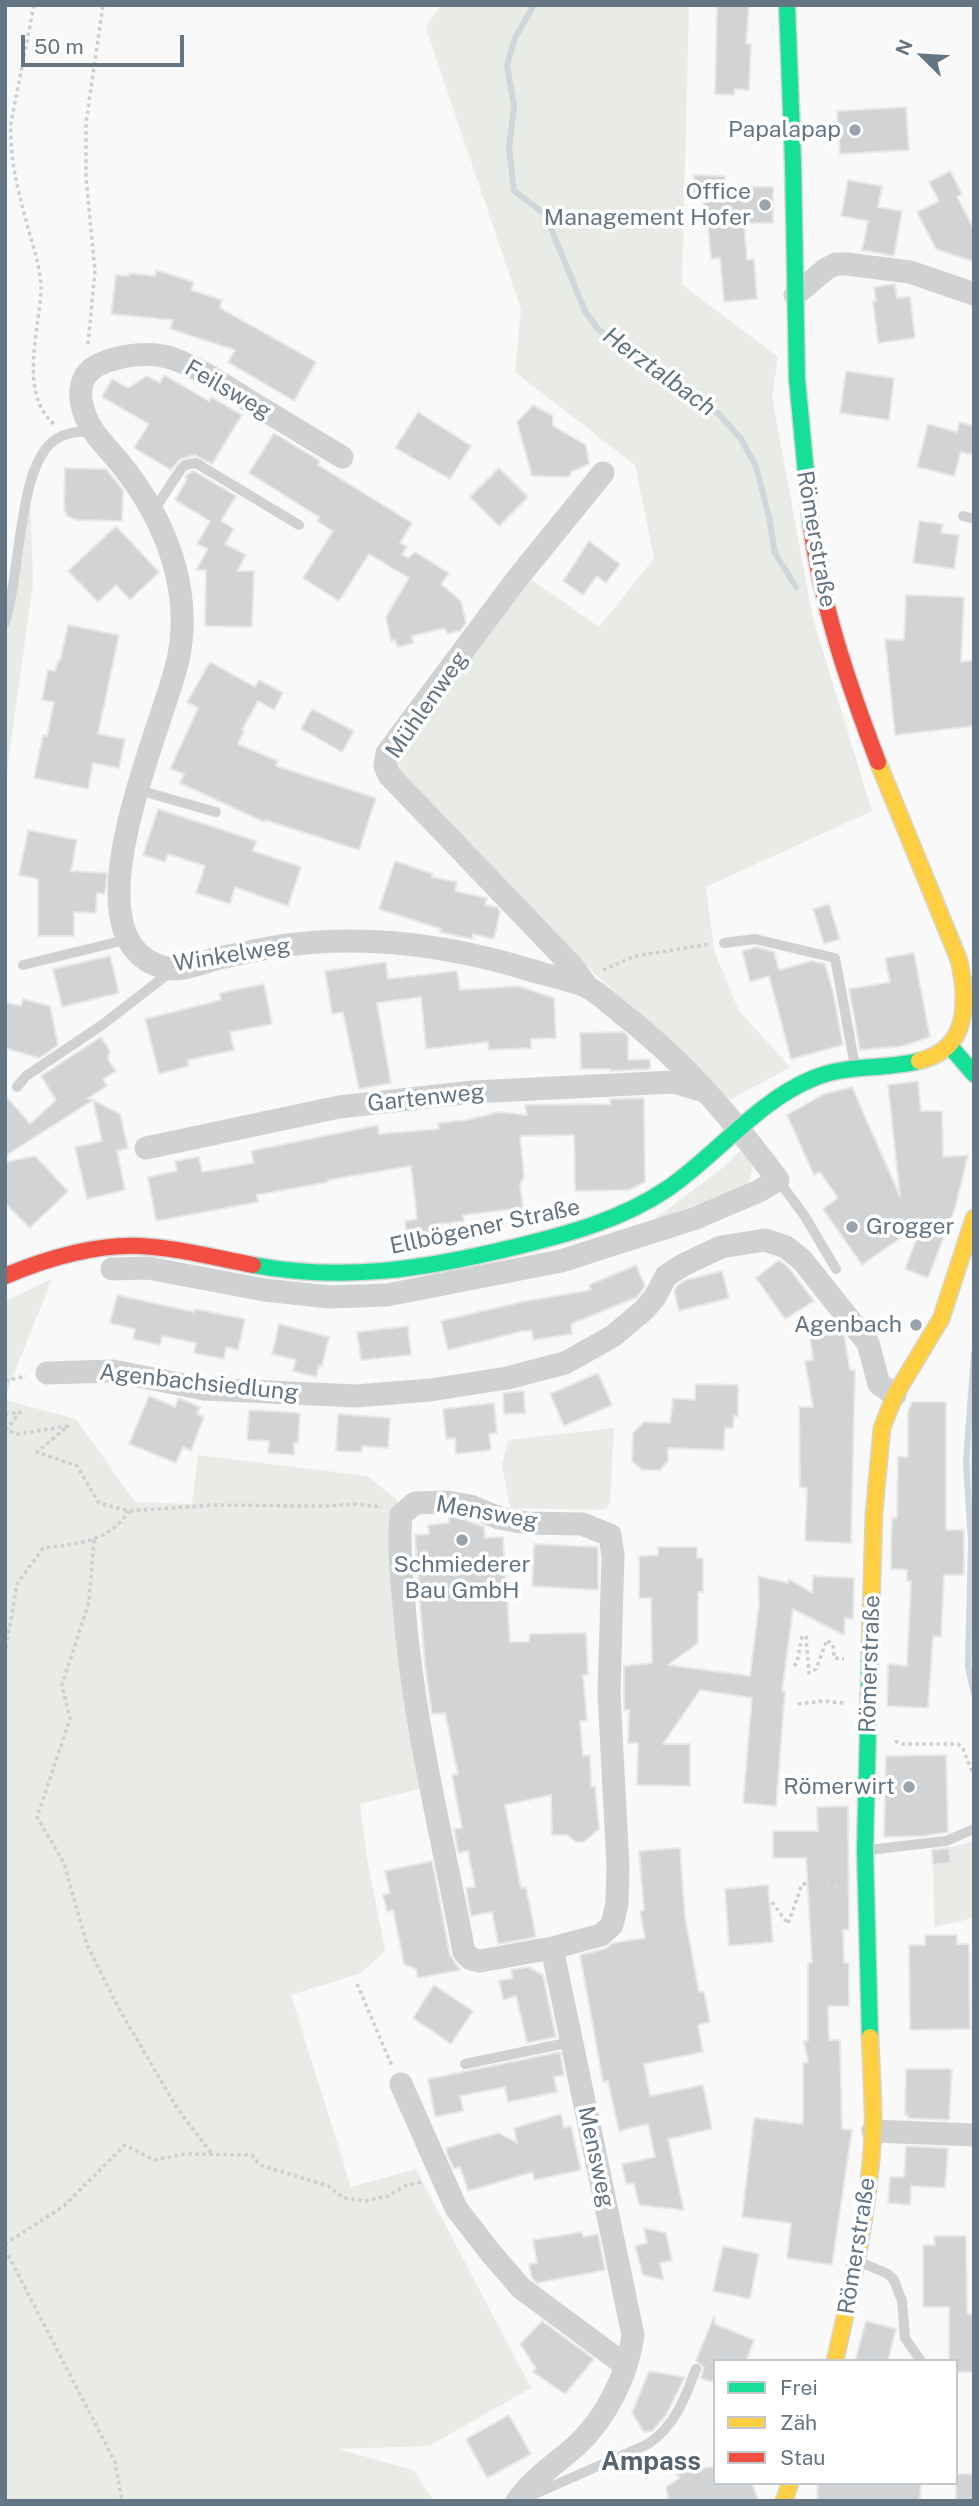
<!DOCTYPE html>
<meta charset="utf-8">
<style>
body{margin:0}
#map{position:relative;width:979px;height:2506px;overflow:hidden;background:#f9f9f9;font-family:"Public Sans",sans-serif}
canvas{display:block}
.frame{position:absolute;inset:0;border:7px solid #647584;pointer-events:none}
.legend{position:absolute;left:713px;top:2359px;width:245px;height:126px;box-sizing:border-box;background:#fff;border:2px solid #c1c8ce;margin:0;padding:9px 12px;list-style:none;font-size:21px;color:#647584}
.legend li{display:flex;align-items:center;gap:14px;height:35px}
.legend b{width:35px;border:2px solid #c1c8ce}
.north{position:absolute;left:888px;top:21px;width:70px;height:70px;-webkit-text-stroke:5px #fff;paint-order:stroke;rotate:294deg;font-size:19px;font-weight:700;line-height:28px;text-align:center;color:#647584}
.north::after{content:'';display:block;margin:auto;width:24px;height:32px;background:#647584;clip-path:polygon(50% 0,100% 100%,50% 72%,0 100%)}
.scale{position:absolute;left:21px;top:35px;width:163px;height:32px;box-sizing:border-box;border:4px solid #647584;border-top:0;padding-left:9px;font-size:21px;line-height:24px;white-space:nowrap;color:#647584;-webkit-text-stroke:5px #fff;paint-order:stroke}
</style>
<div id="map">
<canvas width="979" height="2506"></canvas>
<div class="frame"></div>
<ul class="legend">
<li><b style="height:9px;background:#16e098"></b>Frei</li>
<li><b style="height:9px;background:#ffcf43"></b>Zäh</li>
<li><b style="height:9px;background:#f24e42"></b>Stau</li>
</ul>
<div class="north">N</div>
<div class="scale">50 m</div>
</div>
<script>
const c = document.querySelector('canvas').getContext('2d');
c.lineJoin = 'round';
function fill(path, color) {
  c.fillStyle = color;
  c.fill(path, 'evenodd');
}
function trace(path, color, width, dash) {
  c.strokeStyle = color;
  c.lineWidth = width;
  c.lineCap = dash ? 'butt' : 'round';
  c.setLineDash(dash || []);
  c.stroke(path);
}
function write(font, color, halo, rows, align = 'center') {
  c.font = font + ' "Public Sans",sans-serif';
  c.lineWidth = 7;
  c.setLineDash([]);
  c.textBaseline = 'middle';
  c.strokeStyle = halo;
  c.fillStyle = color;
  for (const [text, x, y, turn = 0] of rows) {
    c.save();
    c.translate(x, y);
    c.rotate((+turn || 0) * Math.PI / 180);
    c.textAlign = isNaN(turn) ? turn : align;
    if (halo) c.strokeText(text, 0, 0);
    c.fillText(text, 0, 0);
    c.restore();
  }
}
fill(new Path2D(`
 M441,5H689L682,285L778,357L772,397L813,619L872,811L706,887L714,950L739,1011L790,1067L730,1100L388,780L398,727L522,573L599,627L654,558L635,465L515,372L521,310L426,27Z
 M29,462L33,583L5,785V622Z
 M740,1151L753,1164L748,1187L653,1220L724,1167Z
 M52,1279L5,1396V1301Z
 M974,1353V1694L968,1667L971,1541L966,1463Z
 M5,1400L76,1419L135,1502L192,1504L198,1455L367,1476L397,1500L390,1568L419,1789L360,1804L367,1859L385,1951L361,1973L291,1995L351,2187L416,2169L531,2388L429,2446L338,2449L413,2470L434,2501H5Z
 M614,1428L610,1504L603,1510L510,1508L502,1465L508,1440Z
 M974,1841V1918L934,1927L933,1865L950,1863L949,1848Z`), '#e8ebe6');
trace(new Path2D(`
 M534,5L515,38L507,65L514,106L509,148L514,191L545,214L585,311L598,329L676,389L719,414L741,439L756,466L769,517L775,553L796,587
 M974,1353L966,1463L971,1541L968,1667L974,1694`), '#d0d7db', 6);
const building = new Path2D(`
 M717,5H749L746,44H751L749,90L735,89L734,95L715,94Z
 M906,107L909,150L840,154L837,111Z
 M950,171L962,194L957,197L974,229V262L936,249L917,212L939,201L929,182Z
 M694,175L725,176V186L773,187V223H744L747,260L754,259L757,299L724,302L720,258L711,259L708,226H703L704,194H693Z
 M848,180L882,186L878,207L902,211L894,256L862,250L868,221L841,216Z
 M156,270L194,282L191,290L222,300L220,308L316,362L294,401L228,362L235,350L170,329L173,320L111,314L116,275L129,276V273L155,276Z
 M895,284L897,298L910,297L915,338L878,343L873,301H876L874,287Z
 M846,371L894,378L889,420L840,413Z
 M164,375L209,401L211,397L242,415L212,464L195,455L180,459L171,470L134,448L149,424L102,397L112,379L128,388L147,376L160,383Z
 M533,405L553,416V426L586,445L589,464L571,472L569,477L532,476L517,422Z
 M418,412L471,446L450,479L395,448Z
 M959,422L974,426V455L961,452L954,476L917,467L928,424L957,432Z
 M274,433L320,461L318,465L412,523L400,543L407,547L402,554L408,558L415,552L449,573L441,584L461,601L466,623L460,631L447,634L445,628L412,636L413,643L398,647L395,640L391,641L386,617L409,578L369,554L339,601L303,578L333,531L317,521L319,517L249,473Z
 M65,468L106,469L123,490L122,521L77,520L67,516L64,509Z
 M499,468L528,497L499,526L470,497Z
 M194,471L236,496L221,521L234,529L225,544L246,555L237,571H254L252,627L205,626L206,570H196L208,549L197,544L210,521L175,500L187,479L185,478L187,474Z
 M919,521L943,524L941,533L959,535L954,569L913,563Z
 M116,526L159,572L130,600L116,585L98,602L68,571Z
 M589,541L620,564L606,583L597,576L583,595L563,581Z
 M906,595L964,597L961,662L974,660V726L895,735L885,639L904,640Z
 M68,625L119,635L98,734L125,739L119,768L93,763L88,789L34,778L43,735L47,736L54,702L42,700L48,670L55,671L58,660L60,661Z
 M210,662L255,687L259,680L283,693L274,710L258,701L242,730L244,731L238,744L278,761L276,766L376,798L359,850L265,820L264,822L180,783L184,774L170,769L198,708L187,702Z
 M312,709L354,731L342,752L301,729Z
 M158,809L256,841L253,851L301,867L288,906L235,887L230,904L196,893L205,866L168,854L165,862L143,855Z
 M28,830L77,840L71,871L107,873L105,894L97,893L96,913L74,912V936H38V879L19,875Z
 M395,861L433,874L432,877L457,882L455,891L487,898L485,905L497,907L500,911L494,939L473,934L472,939L440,932L441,929L379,909Z
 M829,904L840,939L824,944L813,909Z
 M756,947L774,952L779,970L812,961L825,964L833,992L843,1045L791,1059L769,976L750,982L742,951Z
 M914,953L930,1037L903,1046L860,1050L849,989L890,982L885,958Z
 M110,956L119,993L62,1007L53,969Z
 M386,962L388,979L457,971L460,990L518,986L554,998L556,1038L531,1039V1048L489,1050L488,1042L426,1049L421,997L377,1003L391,1083L359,1089L343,1012L332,1014L325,971Z
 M264,984L272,1024L230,1032L234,1050L188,1060L189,1066L159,1074L145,1019L221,1000L220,993Z
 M23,999L50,1006L58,1045L39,1058L5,1048V1002L21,1006Z
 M623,1032L628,1036V1060L650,1059V1069L610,1071V1069H581L580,1033Z
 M101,1037L110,1051L108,1059L116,1071L103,1079L107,1086L88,1098L93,1100L5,1156V1095L30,1124L56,1100L41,1076Z
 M918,1081L921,1111H942L943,1157L968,1155L955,1208L928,1278L905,1269L923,1222L862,1265L823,1209L838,1198L820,1172L814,1175L787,1115L824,1094L852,1087L900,1196L888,1085Z
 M644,1098L645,1182L629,1190L575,1191L574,1135L520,1136L524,1177L520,1184L523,1208L463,1215L464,1221L431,1225L433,1241L407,1244L405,1221L417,1219L411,1166L328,1180V1182L257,1195L258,1202L156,1221L148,1177L177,1171L175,1161L199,1157L202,1172L254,1163L251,1151L378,1125L379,1134L439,1129L438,1123L467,1120L499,1112L527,1115L525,1105L610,1104V1099Z
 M93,1100L120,1114L128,1148L117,1151L125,1190L87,1199L75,1147L102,1141Z
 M35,1156L68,1191L30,1228L5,1203V1162Z
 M779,1260L789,1268L814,1301L785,1319L756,1278Z
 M636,1265L645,1286L637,1297L571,1324L572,1334L533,1340L532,1331H523L448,1350L441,1321L521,1302L591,1290L589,1285Z
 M722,1271L729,1298L679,1311L674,1291L677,1286L686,1280Z
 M117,1295L194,1312L195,1309L245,1319L238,1350L226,1347L224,1359L194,1353L196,1343L162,1336L160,1345L133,1339L135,1329L110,1323Z
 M279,1324L329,1337L322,1366L319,1365L316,1377L293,1371L296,1360L272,1354Z
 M408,1326L411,1355L361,1360L357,1332Z
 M841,1332L844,1335L850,1370H855L851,1543L805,1541L807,1488L800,1487L799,1407H813L805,1361L813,1360L810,1338Z
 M598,1373L612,1405L564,1426L550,1394Z
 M695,1384L738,1385V1416H734L733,1428H725L724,1450L668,1448V1461L660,1470H642L632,1461L633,1433L644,1422L670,1423L673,1398L695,1400Z
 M524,1391L525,1413L504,1414L503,1393Z
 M149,1396L175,1407L178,1398L200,1407L197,1414L204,1417L191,1451L183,1447L176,1463L129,1444Z
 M912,1402H946V1530H964V1575H944L941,1637L933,1636L928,1708L887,1706L888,1664L907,1666L911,1581H907V1570L891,1569V1551L892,1518H897L898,1457H908V1412Z
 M494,1403L497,1433L489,1434L491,1450L456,1454L455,1438L446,1439L443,1409Z
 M249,1410L300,1413L298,1443H294V1455L268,1453L269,1441L247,1440Z
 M338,1414L390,1418L388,1448L362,1446V1452L336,1451Z
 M449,1516L466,1520L484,1527L485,1538L503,1537L510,1642H529L530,1634L586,1633L588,1675H583L587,1721H580L583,1756L590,1755L591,1787L595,1786L599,1829L584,1842H576L567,1835H552L551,1795L505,1805L521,1888L526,1887L536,1937L498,1944L492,1912L471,1916L466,1888L475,1887L468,1851L458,1853L454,1829L462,1828L452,1775L458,1774L445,1713L432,1714L425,1666L415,1535L429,1534L428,1525L449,1523Z
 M534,1544L598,1547V1590L532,1586Z
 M658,1547H697V1558H703V1592H698V1643L668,1665L750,1676L759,1605L758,1576L788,1583L789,1579L812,1593L813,1576L854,1578L853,1619L845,1618L844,1635L793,1609L782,1691H785L776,1806L743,1803L752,1698L700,1690L663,1744H690V1786L637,1785L638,1743H628L629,1710H624V1666L652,1663L651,1598H639V1556L658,1555Z
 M946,1755L948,1832L923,1836L884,1837L886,1756Z
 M848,1806L849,1930H843L844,1963H849V2006H828L829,2040H840L842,2129L852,2130L832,2265L787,2258L791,2223L742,2217L754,2118L803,2124V2063L808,2062L804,2041H808V1963H812L806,1858H773V1831H818L817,1807Z
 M680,1848L685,1917L699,1992L704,1991L710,2022L698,2025L703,2052L644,2064L650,2096L703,2085L712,2129L668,2139L684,2210L639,2205L634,2183L626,2184L622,2164L655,2157L648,2124L619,2131L608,2081L603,2082L580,1955L605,1949L613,1943L645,1938L640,1911L644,1910L639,1851Z
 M949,1848L951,1863L933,1865L932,1850Z
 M432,1861L450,1955L460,1970L418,1978L416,1969L404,1964L393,1910L387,1912L383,1895L390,1893L385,1871Z
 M768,1885L773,1942L729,1946L725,1889Z
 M925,1935H957V1944H969L970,2029L910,2030L909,1945H925Z
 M528,1967L543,1975L556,2037L527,2043L516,1996L503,2000L499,1981L513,1978L511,1970Z
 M434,1985L473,2011L451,2044L413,2018Z
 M560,2052L564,2075L554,2077L557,2092L508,2102L505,2087L460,2096L463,2111L435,2117L428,2079Z
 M906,2069H952L949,2120L908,2118V2115H905Z
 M561,2114L564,2128L571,2126L581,2170L534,2180L533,2172L468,2191L460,2167L454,2169L447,2154L446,2148L499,2133L517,2143L514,2128Z
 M906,2146L948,2148L945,2188L911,2186L910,2205L888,2203L890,2177H904Z
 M644,2228L666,2233L672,2261L660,2263L664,2280L643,2275L635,2246L647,2243Z
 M582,2232L583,2237L598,2234L605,2270L537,2283L532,2278L529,2264L537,2263L533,2240Z
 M934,2236H966L967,2314H974V2372H956V2361H949V2307H923V2245H935Z
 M723,2246L759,2254L750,2299L713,2291Z
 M714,2316L715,2324L754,2340L746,2361H715V2383L701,2378L704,2367L696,2361Z
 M542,2321L594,2359L565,2394L533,2372L536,2368L520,2344Z
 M866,2321L896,2329L888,2361H855Z
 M649,2371L685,2377L666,2415L652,2431L644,2432L632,2413Z
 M509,2415L531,2454L487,2478L466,2439Z
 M715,2466V2483H752L758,2501H669L666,2487L680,2478L676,2474Z
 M956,2474H974V2501H956Z
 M818,2483H921L920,2501H817Z`);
fill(building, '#d1d3d4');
trace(building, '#e8e8e8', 2);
const fast = new Path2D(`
 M787,5L793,162L797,379L811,526
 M949,1045L974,1074
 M253,1265C345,1282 425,1269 515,1247C568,1234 621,1220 667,1189C717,1155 757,1101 814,1078C847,1064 884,1070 919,1061
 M870,2037L865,1850L870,1648`);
const slow = new Path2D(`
 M878,762L959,960C968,1001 970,1049 919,1061
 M870,1648L874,1513L882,1428L895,1395L941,1319L974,1218
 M835,2361C852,2286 869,2211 873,2133C874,2102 871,2069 870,2037
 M784,2501L790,2483`);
const jam = new Path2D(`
 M811,526C822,607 849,686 878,762
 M5,1276C48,1258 94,1244 141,1246C179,1248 216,1258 253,1265`);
trace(fast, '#d5d6d7', 19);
trace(slow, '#d5d6d7', 19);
trace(jam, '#d5d6d7', 19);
trace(new Path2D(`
 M34,5L11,123C9,159 19,194 28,228C33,247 40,266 41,286C41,327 17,392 54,424
 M88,344L95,271L86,178V123L103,5
 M603,970L635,956L710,944
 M5,1381L26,1376
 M5,1414L20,1412L6,1430L17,1434L68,1426L37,1452L77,1466L99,1503L129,1511L212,1505L324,1506L357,1504L382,1507
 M94,1540L89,1602L62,1685L70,1719L37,1817L64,1863L87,1945L118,2007L177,2108L212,2154
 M5,1654L17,1584L43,1548C78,1543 108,1543 129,1511
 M794,1666L797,1663L802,1636L806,1637L809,1673L816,1669L827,1640L833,1645L834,1658L844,1659
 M798,1704L823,1701L844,1703
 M895,1741L902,1744H958L963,1749L974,1776
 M772,1902L788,1924L802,1884L840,1882
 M357,1984L392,2066
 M5,2244L64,2206L125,2145L154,2160L185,2154L252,2155L260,2165L328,2186L344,2198L365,2201L388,2196L405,2186L421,2182
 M5,2249L115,2462L122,2501`), '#cdcecf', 3.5, [3.5, 3.5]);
trace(new Path2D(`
 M154,510L181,469L185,465L196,463L299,525
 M963,516L974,519
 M5,622C21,577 17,464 56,439C67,432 80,432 92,431
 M138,790L216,812
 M724,943L755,939L835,958L855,1066
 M23,965L129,939
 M17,1087L26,1076L102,1025L173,970
 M778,1180L804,1215L836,1269
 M868,1850L946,1841L974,1829
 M465,2064L571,2042
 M860,2262L888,2274L894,2280L902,2301L905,2338L921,2361
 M528,2497L648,2444C675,2426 685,2398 696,2369`), '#cfd1d2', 10);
trace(new Path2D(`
 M795,295L826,269L836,264H847L910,272L974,294
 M588,988L574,968L389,775L385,766L387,753L516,580L603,473
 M146,1148L339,1107L473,1092L674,1082L707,1092
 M112,1269L148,1268L264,1290L330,1297L387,1295L561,1261L696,1218L759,1191L778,1180C731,1117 683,1060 620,1012C610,1004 599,993 587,987C573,980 555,977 540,973C456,946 368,933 280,946C258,950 237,954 215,959C203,963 188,969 175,969C162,969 147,962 138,953C83,898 163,725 178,660C193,591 166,522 124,468C111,451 93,436 85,415C78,396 78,375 98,365C119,355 149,351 171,358C200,368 225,386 251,402C281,420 312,439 342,457
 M47,1373L113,1371L204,1389L356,1396L430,1390L507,1378L565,1363L613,1336L644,1310L655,1297L666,1276L683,1265L721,1247L765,1240L786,1247L802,1260L868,1343L879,1384L895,1395
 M447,1502L470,1506L499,1518L527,1523L582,1524L610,1535L613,1556L609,1693L618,1867L617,1903L612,1925L601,1935L552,1948L480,1961L471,1959L464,1952C443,1840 415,1730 405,1616C402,1582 398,1549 401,1515L415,1503Z
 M401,2084L456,2208L490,2252L521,2288L625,2365
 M873,2131L974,2135
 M517,2501C533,2478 557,2463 577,2445C606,2418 628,2374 633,2335L552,1948`), '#cfd1d2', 23);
trace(fast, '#16e098', 16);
trace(slow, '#ffcf43', 16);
trace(jam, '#f24e42', 16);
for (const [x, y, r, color] of [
 [855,130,7,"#98a3ad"],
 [765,205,7,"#98a3ad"],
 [852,1227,7,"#98a3ad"],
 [916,1325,7,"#98a3ad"],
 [462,1540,7,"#98a3ad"],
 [909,1787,7,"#98a3ad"]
]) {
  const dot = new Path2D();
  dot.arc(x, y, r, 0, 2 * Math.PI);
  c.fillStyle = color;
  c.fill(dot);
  trace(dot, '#fff', 2.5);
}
write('23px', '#647584', '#fff', [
 ["Papalapap",841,130],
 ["Office",751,192],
 ["Management Hofer",751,218],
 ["Grogger",866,1227,"left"],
 ["Agenbach",902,1325],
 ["Schmiederer",462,1565,"center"],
 ["Bau GmbH",462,1591,"center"],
 ["Römerwirt",895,1787]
], 'right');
write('23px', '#647584', '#fff', [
 ["Feilsweg",228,390,30],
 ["Römerstraße",816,539,80],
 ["Mühlenweg",427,705,-55],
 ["Winkelweg",232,955,-9],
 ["Gartenweg",426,1098,-6],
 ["Ellbögener Straße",485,1227,-12],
 ["Agenbachsiedlung",199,1383,6],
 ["Mensweg",487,1513,10],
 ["Römerstraße",870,1664,-88],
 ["Mensweg",596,2157,78],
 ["Römerstraße",857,2246,-81]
]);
write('italic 24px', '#5f757d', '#fff', [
 ["Herztalbach",659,372,36]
]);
write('bold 26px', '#56646f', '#fff', [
 ["Ampass",651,2462]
]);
</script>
